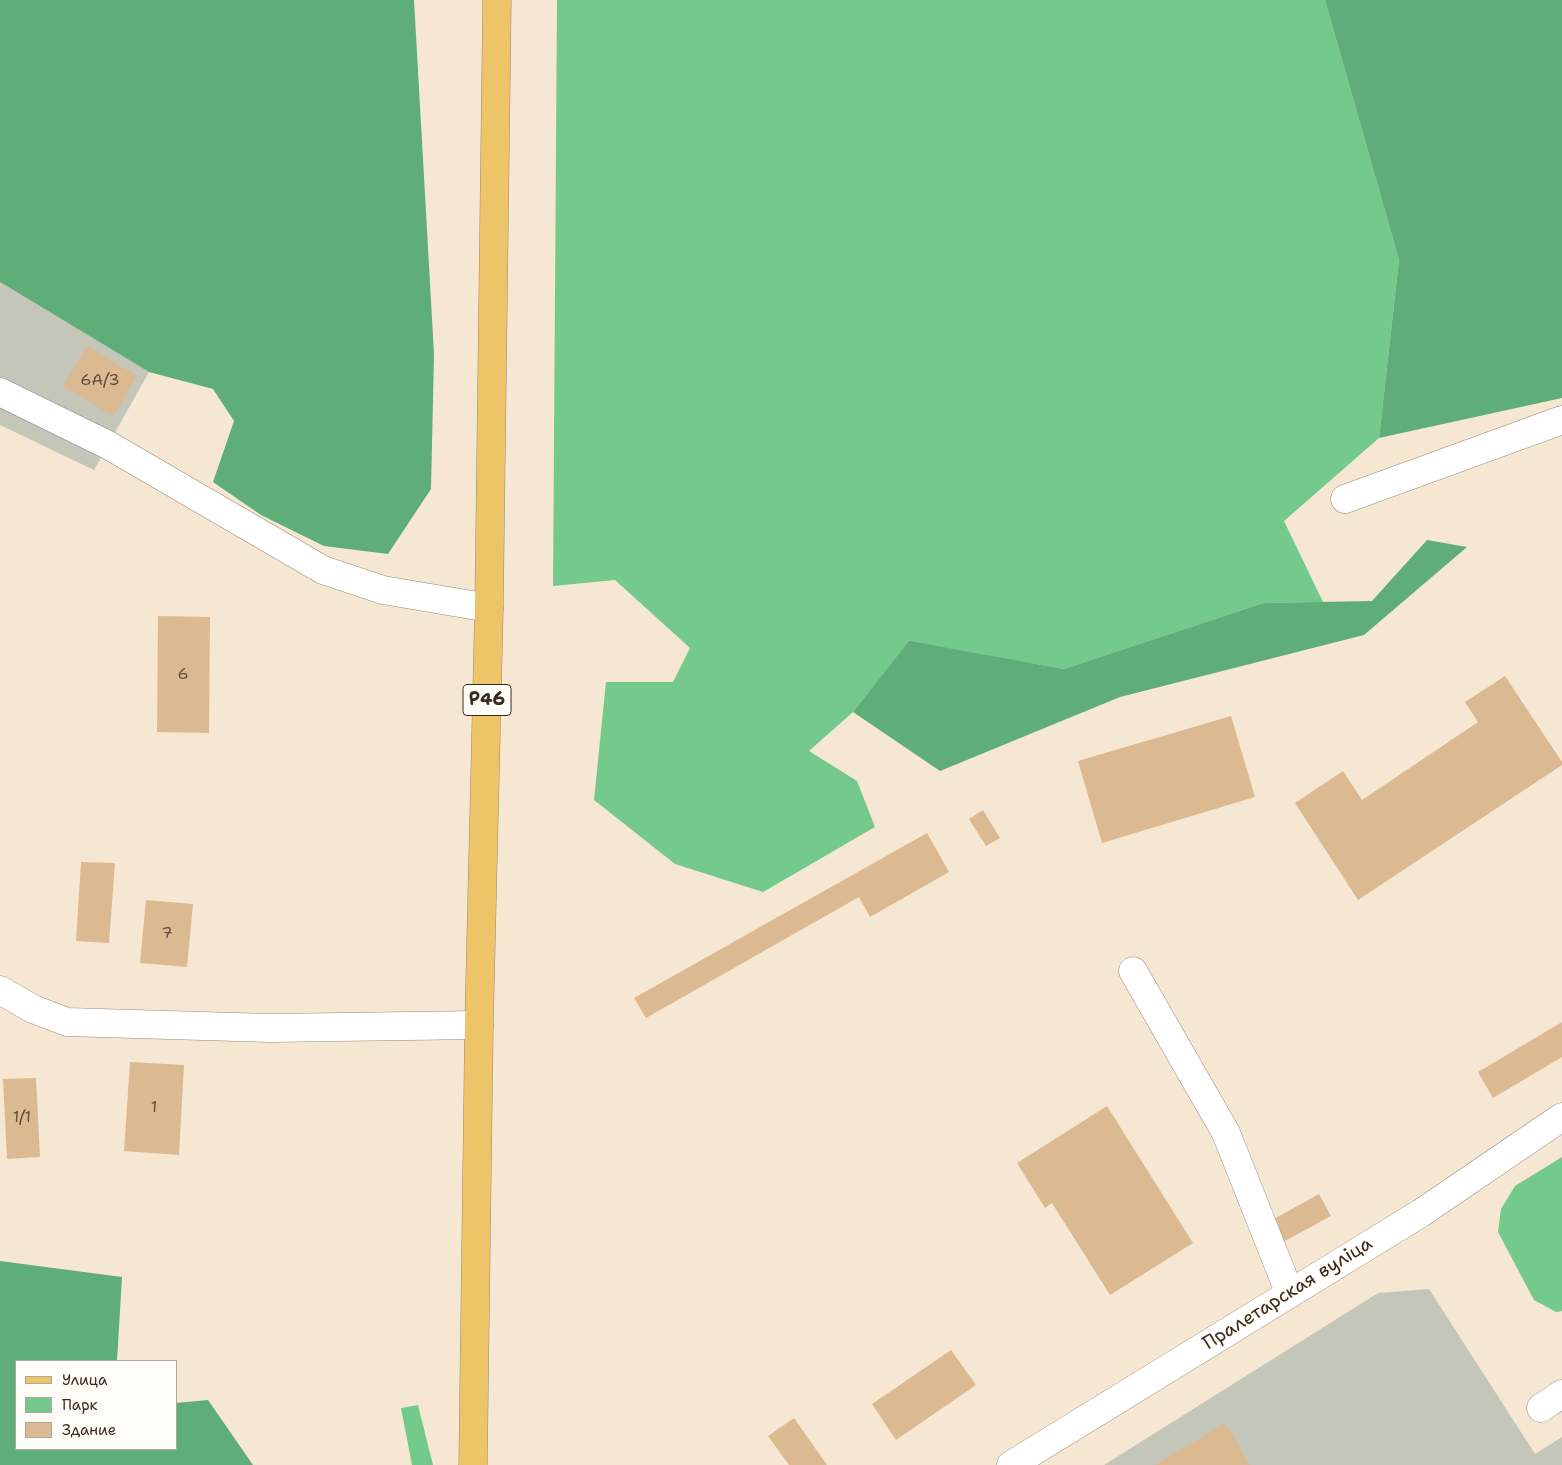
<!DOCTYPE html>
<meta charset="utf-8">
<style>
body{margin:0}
#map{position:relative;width:1562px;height:1465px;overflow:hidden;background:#f6e7d2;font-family:"Shantell Sans",sans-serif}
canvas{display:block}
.legend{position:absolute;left:15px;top:1360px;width:162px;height:90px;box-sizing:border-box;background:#fdfcf7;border:1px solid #afa8a0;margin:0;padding:6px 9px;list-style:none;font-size:15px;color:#3b2a1e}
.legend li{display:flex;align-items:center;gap:10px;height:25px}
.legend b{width:25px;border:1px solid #afa8a0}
</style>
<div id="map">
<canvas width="1562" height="1465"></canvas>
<ul class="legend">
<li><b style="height:6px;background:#eec469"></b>Улица</li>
<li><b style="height:14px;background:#74c98d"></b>Парк</li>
<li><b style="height:14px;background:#dbba92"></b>Здание</li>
</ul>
</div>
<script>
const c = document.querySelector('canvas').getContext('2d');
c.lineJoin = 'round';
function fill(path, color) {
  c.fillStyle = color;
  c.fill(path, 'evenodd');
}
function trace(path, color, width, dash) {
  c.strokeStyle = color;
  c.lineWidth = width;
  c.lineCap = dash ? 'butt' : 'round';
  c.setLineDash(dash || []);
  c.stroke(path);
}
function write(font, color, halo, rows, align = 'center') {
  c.font = font + ' "Shantell Sans",sans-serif';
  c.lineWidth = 4;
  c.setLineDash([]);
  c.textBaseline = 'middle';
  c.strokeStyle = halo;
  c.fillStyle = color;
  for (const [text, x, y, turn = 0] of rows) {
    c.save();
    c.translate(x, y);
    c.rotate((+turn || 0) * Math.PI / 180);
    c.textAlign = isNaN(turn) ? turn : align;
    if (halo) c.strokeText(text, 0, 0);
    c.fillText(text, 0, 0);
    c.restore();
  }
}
fill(new Path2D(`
 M0,282L149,372L94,470L0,425Z
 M1429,1289L1535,1454L1562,1437V1465H1104L1378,1293Z`), '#c4c6b9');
fill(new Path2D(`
 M557,0H1325L1399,260L1379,438L1284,521L1323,602L1263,603L1064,669L909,642L853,712L809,751L857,781L875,827L763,892L675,864L594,800L606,682H673L690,648L615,580L553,586Z
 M1562,1157V1311L1556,1312L1534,1300L1498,1232L1501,1209L1515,1186Z
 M418,1405L433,1465H412L401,1408Z`), '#74c98d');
fill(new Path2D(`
 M0,0H414L434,354L431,489L388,554L324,546L261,515L213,482L234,421L213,389L149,372L0,282Z
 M1325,0H1562V398L1379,438L1399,260Z
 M1427,540L1467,547L1364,635L1120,697L940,771L853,712L909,641L1064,669L1263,603L1372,601Z
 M0,1261L122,1277L117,1361H16V1449H176V1403L208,1400L253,1465H0Z`), '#5fad78');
fill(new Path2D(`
 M87,346L137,376L113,416L63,386Z
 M158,616L210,617L209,733L157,732Z
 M1505,676L1562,762V765L1358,900L1295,803L1343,771L1362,800L1478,722L1465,702Z
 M1231,716L1255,797L1102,843L1078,761Z
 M983,810L1000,838L986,846L969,819Z
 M927,833L949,872L870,917L859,897L646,1018L634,998Z
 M81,862L115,863L109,943L76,941Z
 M146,900L193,904L187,967L140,963Z
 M1562,1022V1057L1493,1098L1478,1072Z
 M130,1062L184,1065L179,1155L124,1151Z
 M36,1078L40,1157L7,1159L3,1079Z
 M1107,1106L1193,1243L1110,1295L1052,1203L1045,1208L1017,1163Z
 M1319,1194L1331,1216L1283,1242L1272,1220Z
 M951,1350L976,1385L896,1440L872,1404Z
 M794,1418L827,1465H789L768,1436Z
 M1225,1423L1250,1465H1155Z`), '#dbba92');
const minor = new Path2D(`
 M0,392L108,445L323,570L383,590L489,608
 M1345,499L1562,420
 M1133,971L1226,1133L1290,1294
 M0,990L33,1009L67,1022L270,1028L479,1025
 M1541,1408L1562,1394
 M1011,1465L1421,1213L1562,1117`);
const major = new Path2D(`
 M473,1465L479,1025L489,608L497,0`);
trace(minor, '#988878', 29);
trace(major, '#988878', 29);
trace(minor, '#fff', 28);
trace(major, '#eec469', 28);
write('16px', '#634e3b', null, [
 ["6А/3",100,381],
 ["6",183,675],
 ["7",167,934],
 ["1",154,1108],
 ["1/1",22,1118]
]);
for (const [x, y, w] of [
 [487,700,48]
]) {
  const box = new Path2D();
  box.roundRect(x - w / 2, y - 15.5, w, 31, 4);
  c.fillStyle = '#fdfcf7';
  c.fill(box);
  trace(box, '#3b2a1e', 1);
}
write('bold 18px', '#3b2a1e', null, [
 ["Р46",487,700]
]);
write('19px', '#3b2a1e', '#fdfcf7', [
 ["Пралетарская вуліца",1288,1294,-32]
]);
</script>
